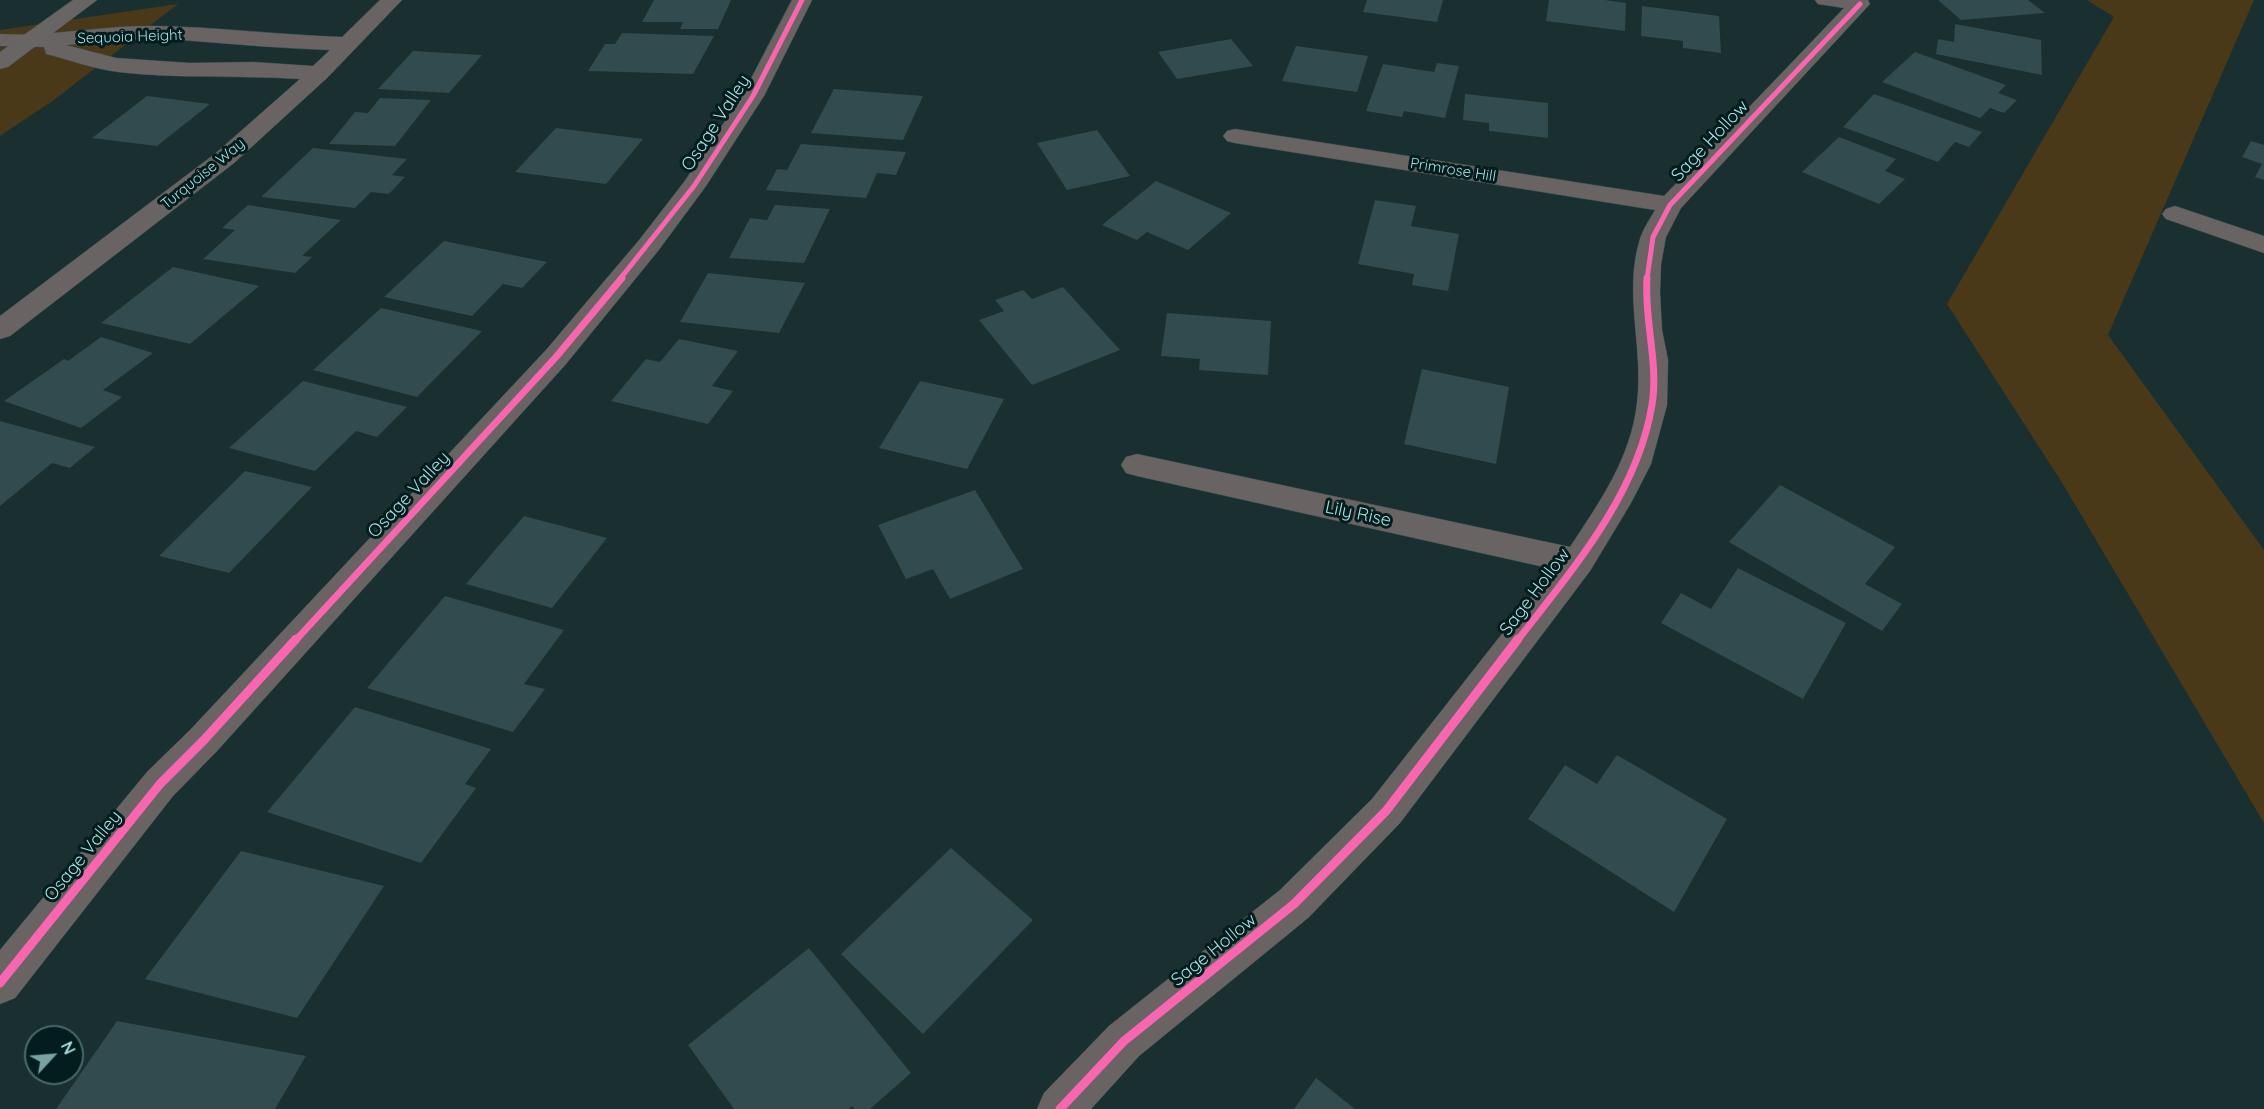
<!DOCTYPE html>
<style>
body{margin:0}
#map{position:relative;width:2264px;height:1109px;overflow:hidden;background:#1a2f2f;font-family:Quicksand,sans-serif}
canvas{display:block}
.north{position:absolute;left:24px;top:1025px;width:60px;height:60px;box-sizing:border-box;background:#031c1d;border:2px solid #476a6b;border-radius:50%;rotate:64deg;font-size:16px;font-weight:700;line-height:24px;text-align:center;color:#acdfe0}
.north::after{content:'';display:block;margin:auto;width:21px;height:27px;background:#79a1a2;clip-path:polygon(50% 0,100% 100%,50% 72%,0 100%)}
</style>
<div id="map">
<canvas width="2264" height="1109"></canvas>
<div class="north">N</div>
</div>
<script>
const c = document.querySelector('canvas').getContext('2d');
c.lineJoin = 'round';
function fill(path, color) {
  c.fillStyle = color;
  c.fill(path, 'evenodd');
}
function trace(path, color, width, dash) {
  c.strokeStyle = color;
  c.lineWidth = width;
  c.lineCap = dash ? 'butt' : 'round';
  c.setLineDash(dash || []);
  c.stroke(path);
}
function write(font, color, halo, rows, align = 'center') {
  c.font = font + ' Quicksand,sans-serif';
  c.lineWidth = 6;
  c.setLineDash([]);
  c.textBaseline = 'middle';
  c.strokeStyle = halo;
  c.fillStyle = color;
  for (const [text, x, y, turn = 0] of rows) {
    c.save();
    c.translate(x, y);
    c.rotate((+turn || 0) * Math.PI / 180);
    c.textAlign = isNaN(turn) ? turn : align;
    if (halo) c.strokeText(text, 0, 0);
    c.fillText(text, 0, 0);
    c.restore();
  }
}
fill(new Path2D(`
 M2087,0H2254L2108,335L2264,550V823L2061,481L1947,304L2114,17Z
 M178,4L54,100L0,136V30Z`), '#4a3919');
fill(new Path2D(`
 M654,0H731L718,29H680L683,22H642Z
 M1367,0H1443L1437,22L1363,12Z
 M1549,0H1605L1626,3L1625,31L1546,21Z
 M1938,0H2028L2045,13L1961,20Z
 M1642,6L1719,16L1721,53L1683,48V41L1641,36Z
 M1955,24L2041,40L2042,75L1936,54L1938,39L1954,42Z
 M622,33L714,36L693,74L588,71L605,44H615Z
 M1231,39L1253,66L1177,79L1158,52Z
 M1296,46L1368,56L1357,92L1282,81Z
 M413,51L482,55L449,93L378,89Z
 M1915,52L2006,85L1998,93L2017,100L2004,113L1990,108L1980,118L1882,82Z
 M1437,63L1459,66L1445,118L1404,111L1402,117L1366,111L1383,64L1434,72Z
 M834,89L923,96L903,140L811,133Z
 M1465,94L1548,103V138L1489,131V123L1463,120Z
 M1874,94L1982,132L1969,147L1955,142L1938,162L1843,127Z
 M147,96L210,104L157,146L92,138Z
 M380,98L431,100L395,146L329,144L355,112L368,113Z
 M556,128L643,139L606,184L515,172Z
 M1097,130L1130,176L1067,190L1037,143Z
 M1839,137L1896,159L1885,171L1905,179L1879,204L1802,172Z
 M2251,141L2264,145V180L2255,177L2262,164L2242,157Z
 M801,144L906,152L896,175L877,173L866,198L766,190L777,169L787,170Z
 M313,148L407,159L392,175L405,177L389,194L371,192L355,208L261,197Z
 M1156,181L1231,213L1188,250L1147,232L1137,240L1102,225Z
 M1375,200L1416,206L1411,226L1459,234L1448,291L1412,285L1414,274L1358,264Z
 M248,205L341,220L302,256L312,257L295,273L203,259L235,230L222,228Z
 M775,205L830,209L804,263L729,258L750,218L767,220Z
 M444,241L547,262L522,288L503,284L472,316L384,297Z
 M173,267L259,286L190,344L101,323Z
 M708,273L805,283L779,333L680,322Z
 M1063,287L1120,350L1032,385L979,320L1004,311L995,300L1023,290L1032,299Z
 M381,308L482,331L417,397L313,370Z
 M1167,313L1271,321L1268,375L1199,370L1200,359L1161,356Z
 M101,337L153,353L103,390L122,397L81,428L4,401L64,359L68,361Z
 M679,339L738,351L712,386L733,391L708,424L611,401L646,359L660,362Z
 M1422,369L1509,387L1496,464L1404,444Z
 M303,381L407,407L377,437L356,431L315,471L229,448Z
 M920,381L1004,399L967,469L879,448Z
 M0,421L95,447L70,468L52,463L0,506Z
 M245,471L312,487L229,573L159,556Z
 M1780,485L1895,547L1865,584L1902,604L1882,631L1729,542Z
 M975,490L1023,569L950,599L933,569L906,579L878,525Z
 M524,516L607,538L552,608L466,584Z
 M1738,568L1846,623L1803,699L1661,623L1681,593L1711,609Z
 M445,596L564,630L524,684L545,689L513,732L367,688Z
 M355,707L491,749L465,784L476,788L421,863L267,812Z
 M1617,755L1727,819L1674,912L1528,819L1565,765L1597,784Z
 M951,848L1033,920L923,1034L841,954Z
 M241,851L384,886L297,1018L145,979Z
 M809,948L911,1073L870,1109H854L852,1106L849,1109H734L688,1045Z
 M117,1021L306,1056L275,1109H56Z
 M1316,1078L1355,1109H1294Z`), '#314b4f');
const street = new Path2D(`
 M380,0H402L327,78L234,163L10,336L0,339V316L216,153L300,79C239,75 179,79 118,72C94,69 70,60 46,54L44,47L0,46V34C52,37 103,25 155,26C218,27 280,35 342,37ZM153,38C212,42 271,48 330,50L313,66L253,62L189,63L116,58L66,45Z
 M792,0H812L764,96L706,186L658,251L566,364L217,751L173,796L15,998L0,1004V950L147,772L191,729L546,350L640,239L684,182L742,96Z
 M1815,0H1868L1870,4L1681,208L1666,237L1661,264L1660,293L1662,330L1668,360L1667,405L1651,464L1631,503L1590,571L1400,823L1308,918L1139,1056L1091,1109H1037L1044,1093L1109,1026L1280,890L1372,799L1553,569L1137,476L1126,473L1121,465L1126,457L1137,454L1570,547C1599,503 1631,458 1637,403C1644,348 1623,293 1640,239C1643,229 1650,219 1655,210L1235,143L1227,141L1223,136L1227,131L1235,129L1664,196L1844,8L1818,4Z
 M2175,206L2264,236V253L2166,219L2162,214L2166,209Z`);
const secondary = new Path2D(`
 M73,0H97L8,67L0,69V52Z`);
trace(street, '#364d4d', 1);
trace(secondary, '#364d4d', 1);
fill(street, '#6a6363');
fill(secondary, '#6a6565');
trace(new Path2D(`
 M620,279L694,186L753,96L802,0
 M1647,279L1653,237L1670,205L1860,4`), '#f766af', 5);
trace(new Path2D(`
 M295,641L556,357L622,278
 M1517,641C1571,571 1637,496 1652,405C1659,363 1644,321 1647,278`), '#f766af', 7);
trace(new Path2D(`
 M0,983L160,784L204,740L296,639
 M1060,1109L1124,1041L1294,904L1386,811L1518,639`), '#f766af', 9);
write('15px', '#acdfe0', '#031c1d', [
 ["Sequoia Height",130,37,-2],
 ["Primrose Hill",1453,170,9],
 ["Turquoise Way",203,174,-39]
]);
write('18px', '#acdfe0', '#031c1d', [
 ["Osage Valley",716,123,-57],
 ["Sage Hollow",1710,141,-47],
 ["Osage Valley",409,495,-47],
 ["Lily Rise",1358,514,12],
 ["Sage Hollow",1535,592,-53],
 ["Osage Valley",83,856,-51],
 ["Sage Hollow",1214,950,-39]
]);
</script>
